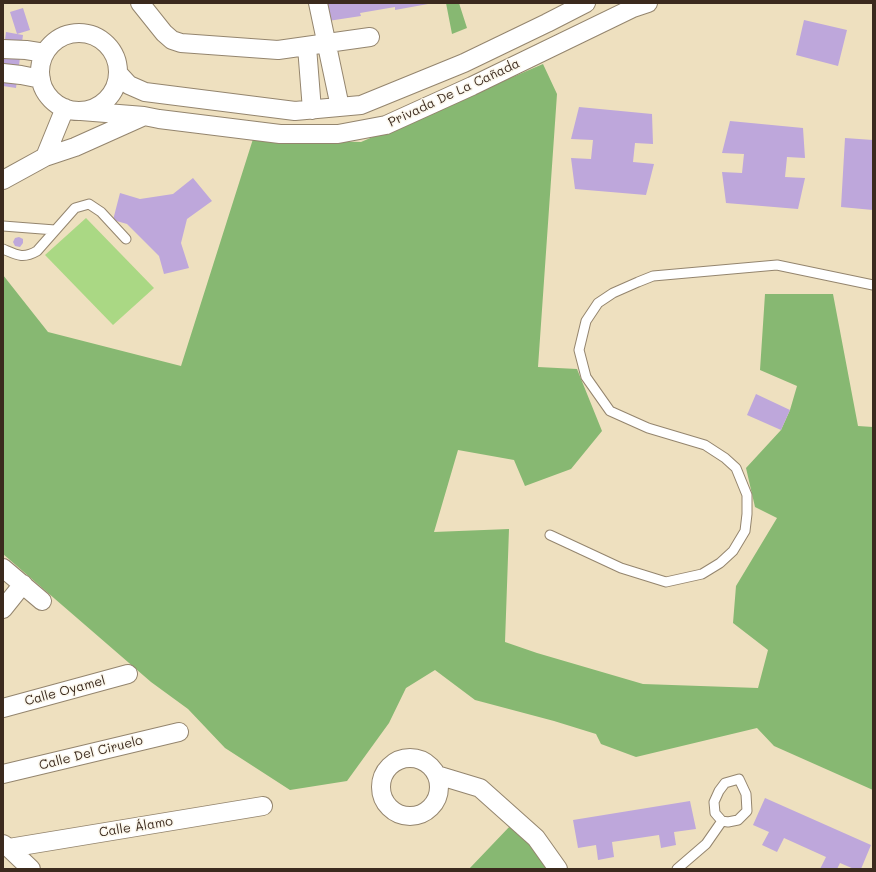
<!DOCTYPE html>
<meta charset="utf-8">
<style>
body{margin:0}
#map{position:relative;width:876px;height:872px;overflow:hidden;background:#eee0bf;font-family:Mali,sans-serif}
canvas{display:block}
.frame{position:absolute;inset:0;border:4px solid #3b2a1e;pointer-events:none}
</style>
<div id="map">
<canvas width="876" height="872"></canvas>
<div class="frame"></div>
</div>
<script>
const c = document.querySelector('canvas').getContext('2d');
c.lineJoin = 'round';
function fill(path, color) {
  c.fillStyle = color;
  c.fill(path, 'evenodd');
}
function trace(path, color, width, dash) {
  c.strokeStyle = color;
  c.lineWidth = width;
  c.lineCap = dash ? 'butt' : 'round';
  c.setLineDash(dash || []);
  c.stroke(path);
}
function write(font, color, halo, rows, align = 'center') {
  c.font = font + ' Mali,sans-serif';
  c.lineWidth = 3;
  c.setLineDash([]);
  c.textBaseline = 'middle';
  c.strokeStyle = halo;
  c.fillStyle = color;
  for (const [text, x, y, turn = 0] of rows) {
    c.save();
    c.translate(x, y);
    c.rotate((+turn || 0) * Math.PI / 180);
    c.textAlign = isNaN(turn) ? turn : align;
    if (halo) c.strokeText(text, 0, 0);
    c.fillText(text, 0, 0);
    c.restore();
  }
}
fill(new Path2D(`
 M86,218L154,288L113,325L45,255Z`), '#aad884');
fill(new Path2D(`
 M446,3H459L467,28L452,34Z
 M543,64L557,94L538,367L577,369L602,431L571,469L525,486L514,460L458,450L434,532L509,529L505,642L537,653L643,684L758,688L768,650L733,623L736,586L777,518L755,507L746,468L781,430L790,410L797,386L760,370L765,294H833L858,426L873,427V790L774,746L757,728L636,757L601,744L596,734L554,721L475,700L435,670L406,688L389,723L347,781L290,790L225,748L188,709L151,682L3,554V275L48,332L181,366L253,139L361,142Z
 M511,825L537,852L549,869H469Z`), '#87b872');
fill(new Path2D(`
 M324,3H428V4L395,10V7L360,13L361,16L328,21Z
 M23,8L30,30L17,34L23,35L16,88L3,86V56L6,32L17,34L10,12Z
 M804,20L847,30L838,66L796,55Z
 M579,107L652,114L653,144L635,143L633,162L654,164L646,195L575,189L571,158L591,159L593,140L571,139Z
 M730,121L803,128L805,158L787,157L785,177L805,178L798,209L726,203L722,172L742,173L744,154L722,153Z
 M845,138L873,140V210L841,207Z
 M193,178L212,201L187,219L181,243L189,268L164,274L159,256L127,224L113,220L120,193L140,199L173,194Z
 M19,237L23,239V243L20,247L15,246L13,242L15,238Z
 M756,394L790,410L781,430L747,415Z
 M765,798L871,845L861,869H854L840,863L837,869H820L826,857L784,838L777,852L762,845L769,832L753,825Z
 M690,801L696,829L674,832L676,845L661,848L659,835L612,842L614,857L598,860L596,845L578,848L573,820Z`), '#bea7db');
const lane = new Path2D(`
 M3,226L55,230
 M3,249C17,255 23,259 37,251L75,208L89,204L101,212L126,239
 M550,535L621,568L666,582L702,574L720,563L733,551L745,531L747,514V495L736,468L725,458L705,445L648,428L610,411L586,377L579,350L586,321L598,303L613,293L638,282L653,276L777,265L873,285
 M739,779L746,794L747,811L738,820L728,822L722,821L715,813L714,802L719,791L725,783Z
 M677,869L706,844L722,821`);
const street = new Path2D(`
 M140,3L164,33L172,40L181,43L278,50L370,37
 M318,3L340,107
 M40 72a39 39 0 1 1 78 0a39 39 0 1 1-78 0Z
 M307,47L312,110
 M3,49L26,50L45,53
 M3,73L21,75L41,79
 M118,73L129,85L145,92L295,111L361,105L464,63L547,23L586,3
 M81,111L144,116L159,119L280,134H338L386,125L472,86L633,8L648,3
 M45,157L65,108
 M3,180L45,157L75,147L142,117
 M3,568L42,601
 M3,609L23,584
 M3,708L128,674
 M381 787a29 29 0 1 1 58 0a29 29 0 1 1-58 0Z
 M3,774L179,732
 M437,775L480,788L536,838L558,869
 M3,844L9,848L31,869
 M9,848L263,806`);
trace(lane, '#94856e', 11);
trace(street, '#94856e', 20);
trace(lane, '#fff', 9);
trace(street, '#fff', 18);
write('13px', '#3b2a1e', '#fbf7ec', [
 ["Privada De La Cañada",454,93,-25],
 ["Calle Oyamel",65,691,-15],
 ["Calle Del Ciruelo",91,753,-14],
 ["Calle Álamo",136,827,-9]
]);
</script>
